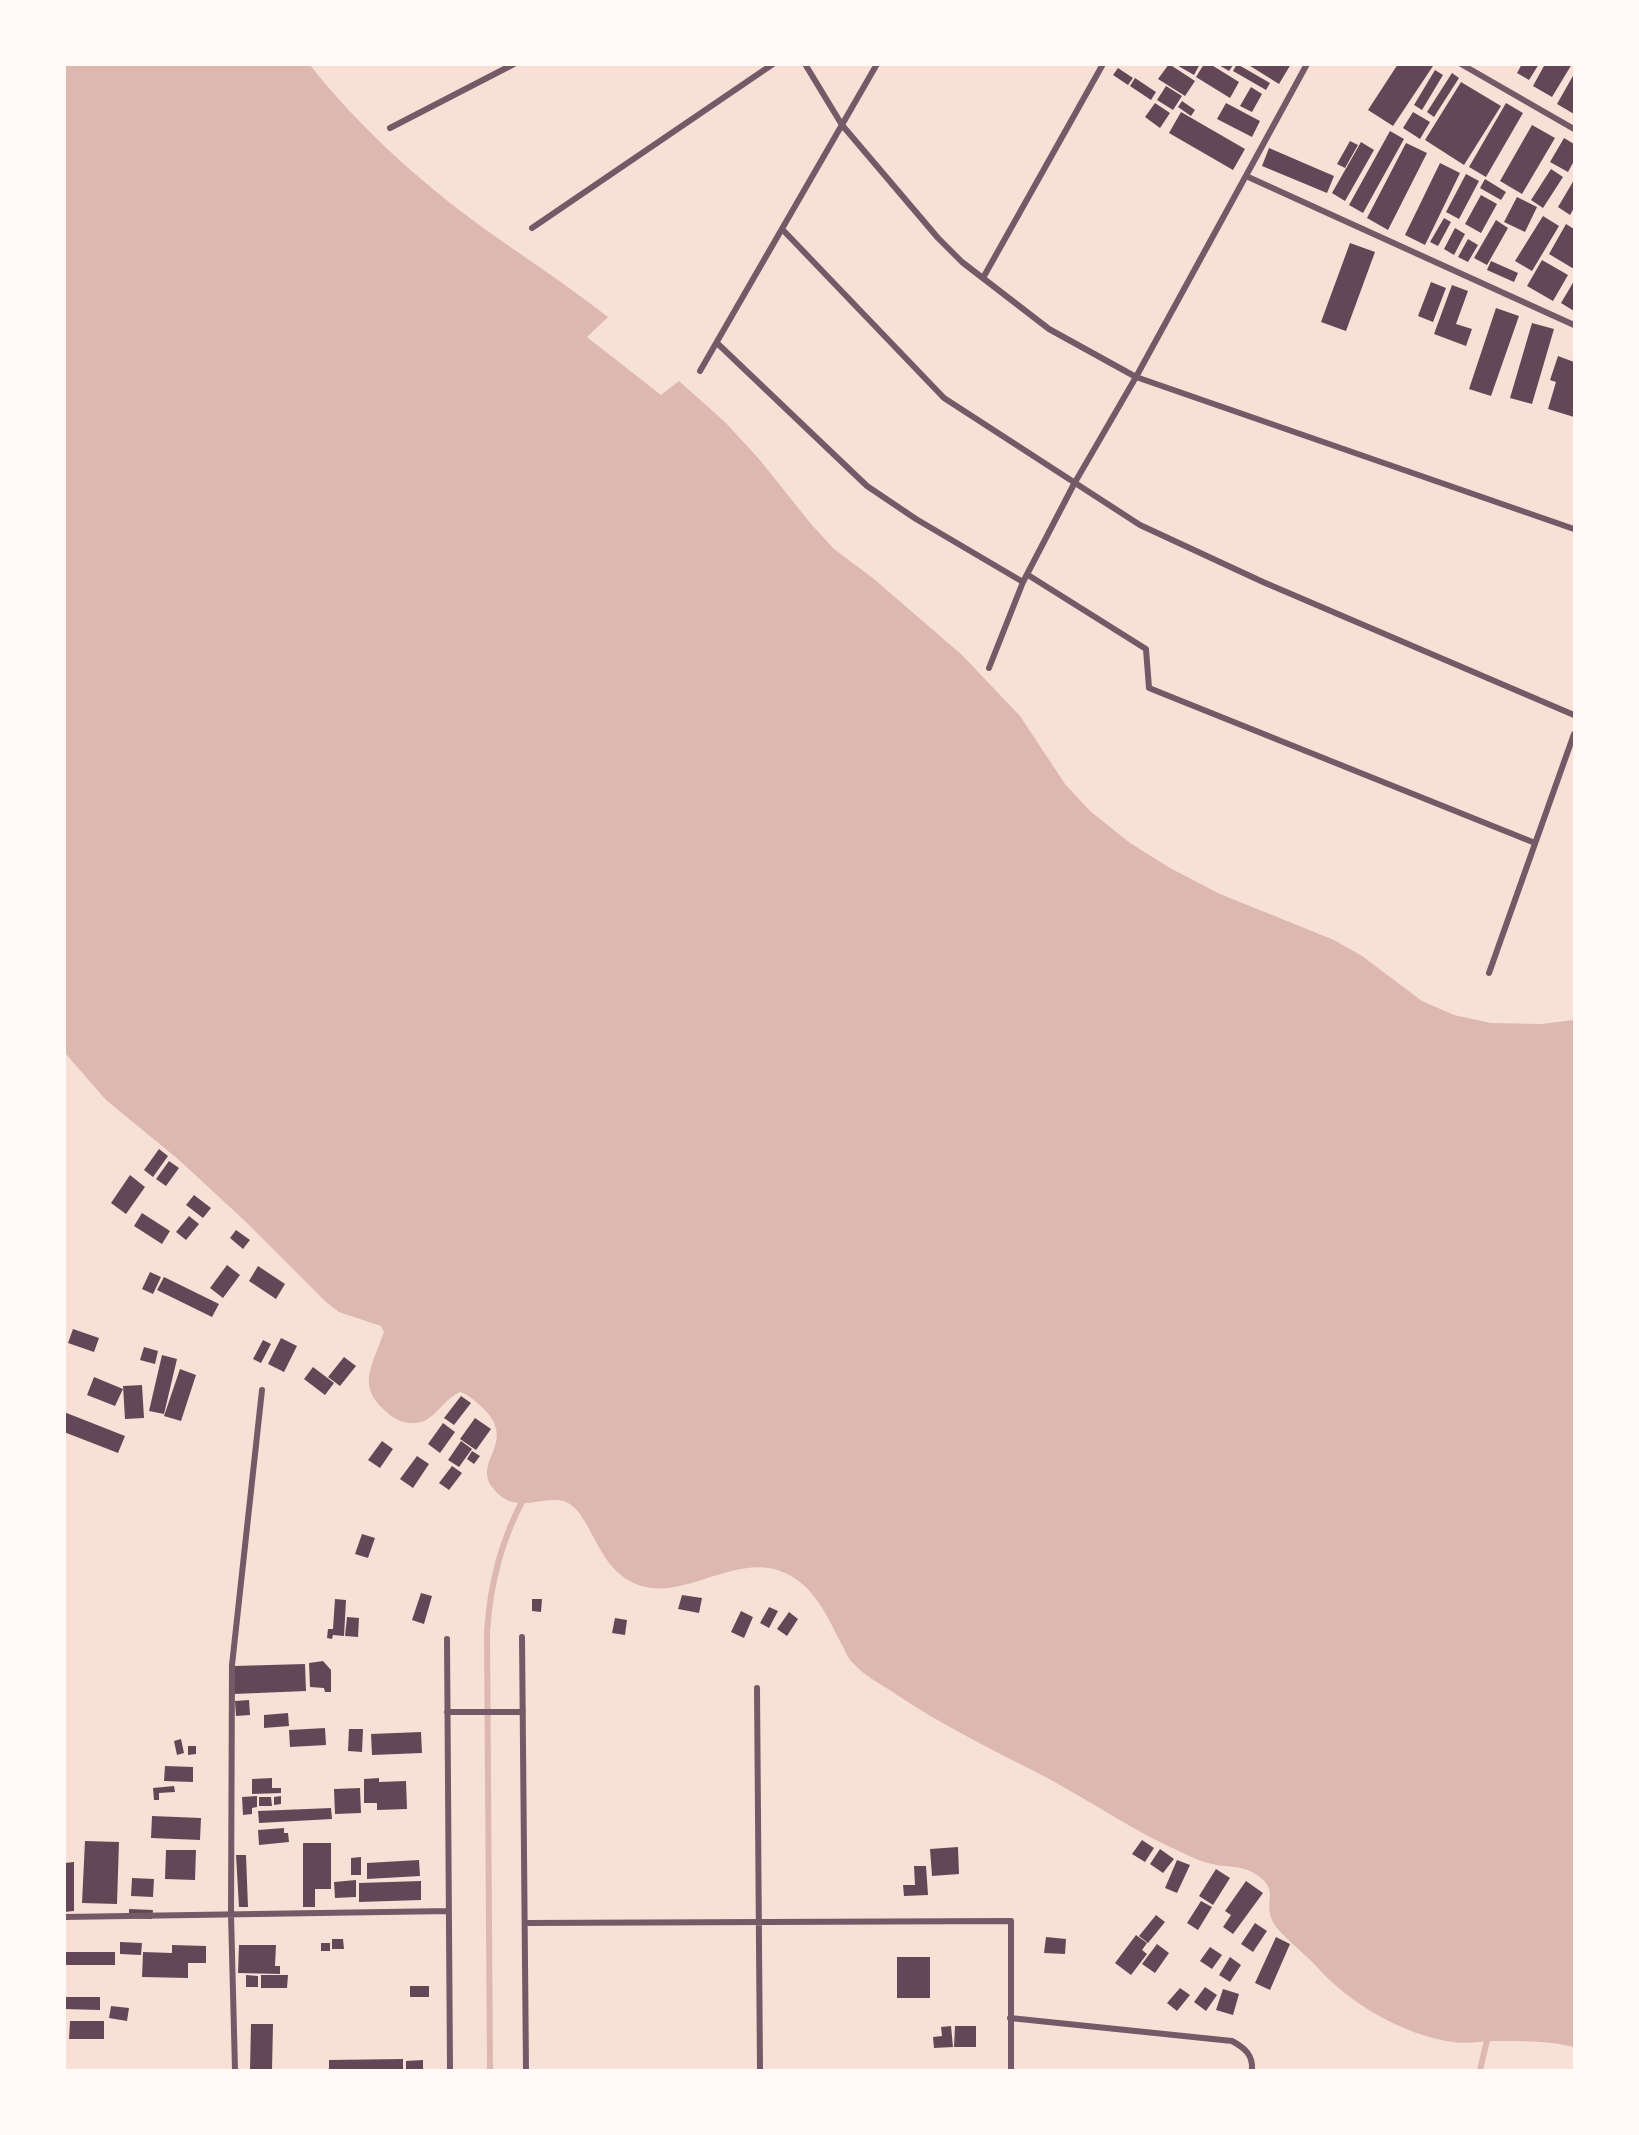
<!DOCTYPE html>
<style>
body{margin:0}
#map{position:relative;width:1639px;height:2135px;overflow:hidden;background:#f7e1d7;font-family:Helvetica,sans-serif}
canvas{display:block}
.frame{position:absolute;inset:0;border:66px solid #fffaf5;pointer-events:none}
</style>
<div id="map">
<canvas width="1639" height="2135"></canvas>
<div class="frame"></div>
</div>
<script>
const c = document.querySelector('canvas').getContext('2d');
c.lineJoin = 'round';
function fill(path, color) {
  c.fillStyle = color;
  c.fill(path, 'evenodd');
}
function trace(path, color, width, dash) {
  c.strokeStyle = color;
  c.lineWidth = width;
  c.lineCap = dash ? 'butt' : 'round';
  c.setLineDash(dash || []);
  c.stroke(path);
}
fill(new Path2D(`
 M64,65H310C356,124 421,183 482,227C524,257 567,285 608,317L587,337L661,395L679,381L725,422L759,459L811,524L834,549L874,579L962,655L1020,716L1065,784L1090,811L1130,843L1170,868L1220,894L1334,940L1362,956L1422,1001L1454,1015L1491,1023L1541,1024L1574,1020V2047C1546,2040 1518,2041 1489,2041C1477,2042 1464,2044 1453,2042C1403,2035 1349,2003 1317,1967C1306,1954 1278,1934 1272,1920C1263,1899 1282,1889 1252,1872C1241,1866 1228,1867 1217,1865C1205,1863 1193,1858 1183,1853C1137,1833 1095,1804 1051,1780C998,1752 944,1727 894,1693C881,1684 863,1675 853,1663C848,1659 845,1650 842,1645C828,1618 815,1586 785,1573C731,1548 672,1616 621,1575C596,1556 587,1510 566,1502C543,1493 515,1518 492,1487C473,1460 518,1443 483,1408C475,1401 469,1395 460,1392C445,1398 438,1415 424,1421C415,1425 401,1423 393,1417C355,1389 370,1371 384,1332L381,1326L339,1312L326,1302L245,1221L179,1160L106,1100L65,1053Z`), '#dcb8b0');
trace(new Path2D(`
 M490,2070L487,1632C490,1585 501,1540 524,1498
 M1480,2070L1488,2036`), '#dcb8b0', 6);
fill(new Path2D(`
 M1169,64L1195,81L1185,96L1158,79Z
 M1175,64H1200L1194,75Z
 M1204,64H1210L1239,82L1230,98L1196,77Z
 M1217,64H1234L1229,71Z
 M1237,64L1270,83L1266,90L1233,71Z
 M1247,64H1291L1279,84Z
 M1398,64L1433,66L1393,126L1368,110Z
 M1522,64H1539L1529,80L1517,73Z
 M1545,64H1572L1552,97L1533,86Z
 M1118,68L1133,78L1128,85L1113,75Z
 M1435,70L1443,75L1422,110L1414,105Z
 M1452,73L1459,78L1434,117L1427,112Z
 M1574,74V114L1557,104Z
 M1135,78L1156,92L1151,100L1130,86Z
 M1461,82L1501,106L1464,165L1425,140Z
 M1166,86L1182,96L1173,110L1157,100Z
 M1251,87L1262,94L1252,112L1240,106Z
 M1182,101L1195,110L1191,116L1178,107Z
 M1155,103L1170,113L1160,128L1145,117Z
 M1226,103L1260,121L1252,137L1217,119Z
 M1506,103L1523,113L1486,177L1469,167Z
 M1181,112L1245,149L1233,170L1169,133Z
 M1413,112L1430,122L1420,139L1403,128Z
 M1532,125L1555,138L1522,194L1500,181Z
 M1390,131L1404,139L1363,213L1349,205Z
 M1564,138L1574,144V161L1568,172L1550,162Z
 M1350,141L1358,145L1345,168L1337,164Z
 M1361,142L1374,150L1345,201L1332,193Z
 M1406,143L1427,153L1388,230L1367,218Z
 M1269,148L1334,176L1327,193L1262,166Z
 M1440,163L1460,173L1425,245L1405,235Z
 M1551,169L1563,177L1543,208L1531,200Z
 M1466,174L1479,181L1459,219L1446,212Z
 M1485,179L1506,192L1501,200L1480,188Z
 M1574,180V208L1570,215L1558,207Z
 M1481,195L1497,204L1481,233L1465,224Z
 M1517,197L1537,207L1525,232L1504,222Z
 M1543,216L1559,226L1532,271L1515,261Z
 M1444,218L1451,222L1438,246L1430,242Z
 M1496,220L1508,228L1487,265L1474,258Z
 M1566,224L1574,229V269L1549,254Z
 M1455,228L1465,234L1454,255L1444,249Z
 M1468,239L1478,245L1468,262L1458,257Z
 M1350,243L1375,252L1346,331L1321,322Z
 M1542,260L1568,275L1553,301L1527,286Z
 M1491,261L1518,273L1514,282L1487,270Z
 M1574,281V311L1561,303Z
 M1431,282L1446,288L1433,322L1418,316Z
 M1452,285L1468,291L1456,324L1472,329L1466,346L1434,334Z
 M1496,308L1519,316L1491,396L1469,389Z
 M1532,323L1554,329L1532,404L1510,398Z
 M1558,356L1574,362V417L1548,409L1556,382L1550,380Z
 M159,1149L168,1156L153,1177L144,1170Z
 M169,1161L179,1168L166,1186L156,1179Z
 M130,1175L145,1187L126,1214L111,1203Z
 M194,1195L211,1208L203,1218L186,1205Z
 M142,1213L170,1231L162,1244L134,1226Z
 M189,1216L199,1224L186,1240L176,1232Z
 M236,1230L250,1240L243,1249L230,1238Z
 M227,1265L240,1275L223,1298L210,1288Z
 M258,1266L285,1284L276,1299L249,1281Z
 M150,1272L161,1277L153,1294L142,1289Z
 M164,1277L219,1304L212,1317L157,1290Z
 M73,1329L99,1338L94,1352L68,1343Z
 M281,1338L297,1346L284,1372L268,1364Z
 M263,1340L271,1344L261,1363L253,1359Z
 M144,1347L158,1351L155,1364L140,1360Z
 M162,1355L177,1359L164,1414L149,1411Z
 M344,1357L356,1366L340,1386L328,1377Z
 M313,1367L334,1383L325,1395L304,1379Z
 M180,1369L196,1375L181,1421L164,1416Z
 M94,1377L123,1389L115,1406L87,1395Z
 M142,1385L144,1418L125,1419L123,1386Z
 M461,1396L471,1403L454,1425L444,1418Z
 M64,1412L125,1436L118,1453L64,1432Z
 M475,1418L491,1429L476,1450L460,1439Z
 M443,1423L455,1432L440,1453L428,1444Z
 M382,1441L393,1449L380,1468L368,1460Z
 M461,1441L472,1449L459,1467L448,1460Z
 M472,1451L480,1456L474,1464L467,1459Z
 M417,1456L429,1464L413,1488L400,1479Z
 M452,1466L462,1473L449,1490L439,1483Z
 M362,1534L375,1538L368,1558L355,1554Z
 M421,1593L432,1596L424,1624L412,1620Z
 M682,1595L702,1598L699,1613L678,1609Z
 M335,1599L346,1600L344,1636L333,1635L332,1639L327,1638L328,1629H333Z
 M532,1599H542L541,1612L532,1611Z
 M769,1607L778,1611L769,1628L760,1623Z
 M741,1611L753,1617L744,1638L731,1632Z
 M789,1612L798,1619L787,1636L777,1629Z
 M347,1617L359,1618L358,1637L345,1636Z
 M615,1618L627,1620L625,1635L612,1633Z
 M323,1661L331,1670V1692H325L324,1688L310,1687L309,1663Z
 M305,1664L306,1691L234,1694V1666Z
 M249,1700L250,1715L236,1716L235,1701Z
 M288,1713L289,1726L264,1728V1715Z
 M325,1728L326,1745L290,1747L289,1730Z
 M349,1729H363L362,1752L348,1751Z
 M421,1732L422,1753L372,1755L371,1734Z
 M181,1739L184,1753L177,1755L174,1741Z
 M188,1746H196V1754L188,1755Z
 M165,1766L193,1767V1782L164,1781Z
 M272,1778V1788H281V1793L252,1794V1779Z
 M379,1778V1782L406,1781L407,1809L377,1810V1803H364V1779Z
 M174,1786L175,1792L159,1793V1800H154L153,1788Z
 M360,1788L361,1813L335,1814L334,1789Z
 M257,1796V1807L252,1808V1814L243,1815L242,1797Z
 M281,1796V1804L274,1805V1797Z
 M259,1797H271L272,1806H259Z
 M331,1808L332,1819L259,1823L258,1811Z
 M152,1816L201,1818L200,1840L151,1838Z
 M284,1828V1833H288L289,1842L259,1845L258,1830Z
 M1142,1840L1154,1848L1145,1862L1132,1854Z
 M85,1841L119,1842L117,1904L82,1903Z
 M303,1843H331V1889H315V1907H303Z
 M958,1847L959,1874L932,1876L930,1849Z
 M1160,1849L1174,1859L1163,1873L1150,1864Z
 M166,1850H196L195,1880L165,1879Z
 M236,1855H246L248,1907H239Z
 M361,1857V1875H351V1858Z
 M419,1860L420,1876L367,1879V1863Z
 M1177,1860L1190,1865L1177,1893L1165,1888Z
 M74,1862V1911L64,1912V1863Z
 M914,1866H926L928,1895L904,1896L903,1885H915Z
 M1216,1869L1230,1878L1213,1905L1199,1896Z
 M132,1878L154,1879L153,1897L131,1896Z
 M356,1880V1897L335,1898L334,1882Z
 M421,1881V1900L359,1902V1883Z
 M1246,1881L1263,1893L1233,1934L1223,1927L1231,1915L1225,1911Z
 M1201,1901L1212,1907L1198,1930L1187,1923Z
 M129,1909L153,1910L152,1919L129,1918Z
 M1156,1915L1165,1922L1148,1943L1139,1936Z
 M1255,1923L1267,1931L1253,1952L1241,1944Z
 M1136,1935L1147,1943L1142,1950L1147,1954L1131,1975L1115,1963Z
 M1046,1937L1066,1939L1065,1954L1044,1953Z
 M1276,1937L1290,1944L1270,1990L1255,1983Z
 M332,1939H343L344,1949H332Z
 M120,1942L142,1943L141,1955L120,1954Z
 M321,1943H330V1951H321Z
 M1157,1944L1169,1953L1155,1973L1142,1964Z
 M172,1945L206,1946V1963H188V1978L142,1977L143,1952L172,1953Z
 M239,1945H276L275,1966H280V1974L238,1973Z
 M1210,1947L1222,1955L1212,1969L1200,1961Z
 M64,1952H115V1965H64Z
 M897,1957H930V1998H897Z
 M1230,1957L1241,1965L1230,1982L1219,1975Z
 M246,1975L258,1976V1987H246Z
 M261,1975H288L287,1988H261Z
 M410,1986H429V1997H410Z
 M1205,1987L1217,1995L1206,2011L1194,2002Z
 M1180,1988L1190,1995L1177,2011L1167,2003Z
 M1223,1989L1239,1994L1233,2015L1216,2010Z
 M64,1997H100V2010L64,2009Z
 M111,2006L129,2008L127,2021L109,2018Z
 M70,2021H104V2039H69Z
 M251,2024H273L272,2070H250Z
 M951,2026L953,2047L934,2048L933,2037L942,2036L941,2027Z
 M955,2026H976V2047H954Z
 M403,2059V2070H329V2060Z
 M423,2060V2070H406V2061Z`), '#644757');
trace(new Path2D(`
 M805,64L842,125L938,238L962,262L1049,329L1136,377L1574,529
 M1461,64L1574,129
 M390,128L514,64
 M1246,176L1574,325
 M532,228L773,64
 M782,229L944,398L1140,525L1263,582L1574,715
 M983,278L1103,64
 M717,343L867,486L916,519L1023,582
 M700,371L877,64
 M1028,575L1146,649L1149,688L1535,843
 M989,668L1023,582L1074,484L1136,377L1307,64
 M1489,973L1574,734
 M522,1637L526,2070
 M447,1639L450,2070
 M757,1688L760,2070
 M447,1712H523
 M64,1917L448,1911
 M525,1923L1011,1921V2070
 M1010,2018L1232,2041C1245,2048 1253,2055 1252,2070
 M235,2070L231,1914L232,1665L262,1390`), '#755966', 6);
</script>
